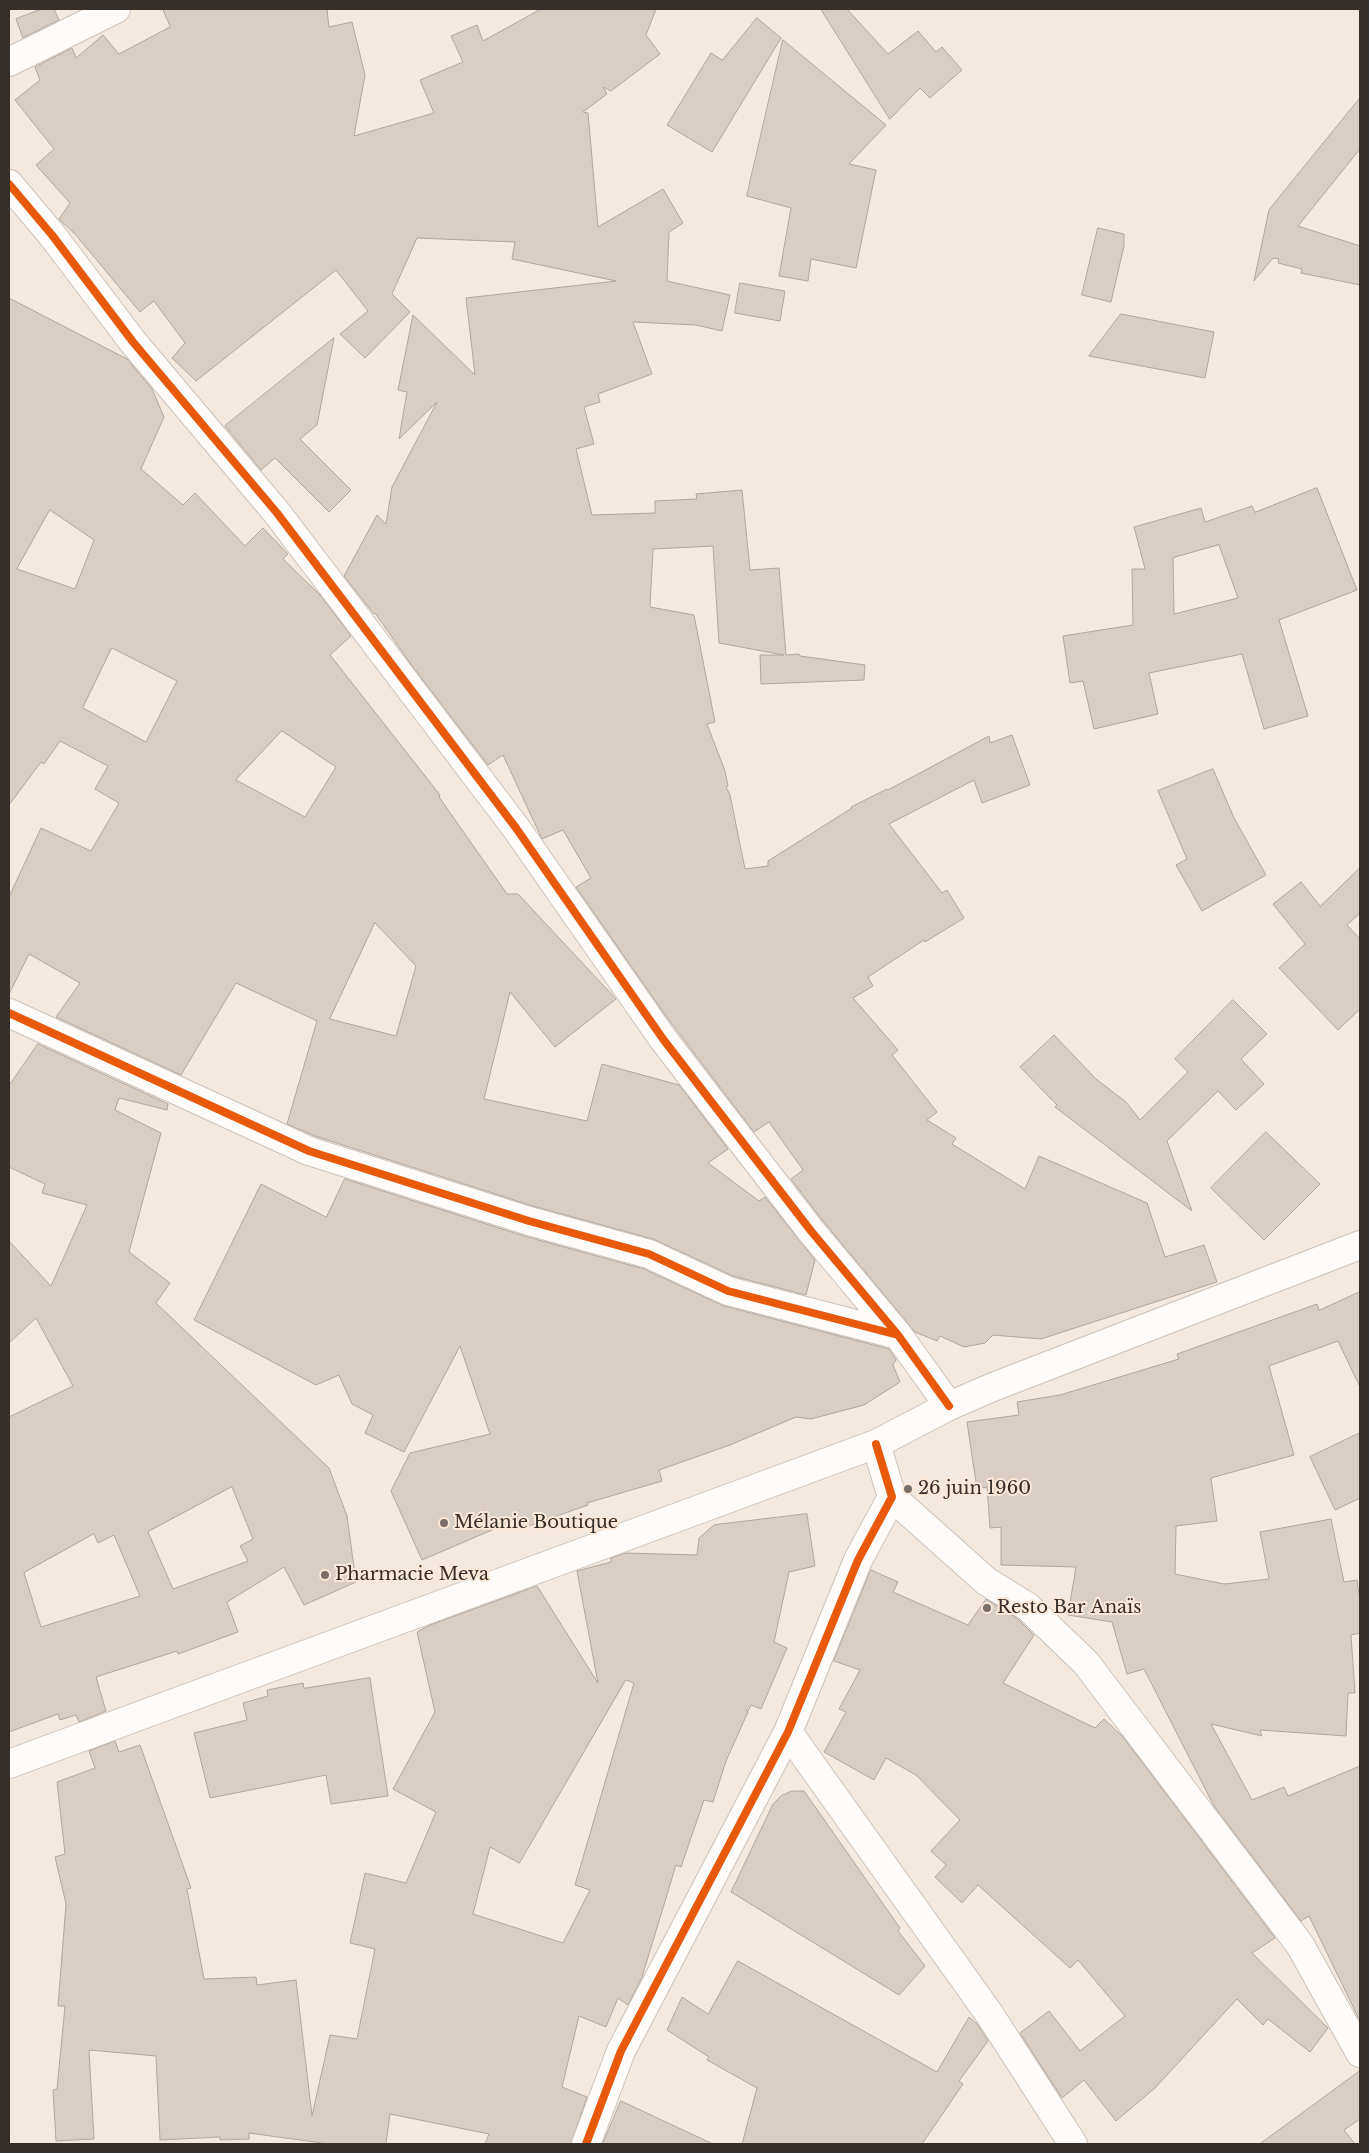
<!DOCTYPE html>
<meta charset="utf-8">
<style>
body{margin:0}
#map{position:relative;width:1369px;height:2153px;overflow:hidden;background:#f4e9df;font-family:"Libre Baskerville",serif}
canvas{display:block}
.frame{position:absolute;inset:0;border:10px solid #362e28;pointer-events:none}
</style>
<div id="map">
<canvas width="1369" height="2153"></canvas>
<div class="frame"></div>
</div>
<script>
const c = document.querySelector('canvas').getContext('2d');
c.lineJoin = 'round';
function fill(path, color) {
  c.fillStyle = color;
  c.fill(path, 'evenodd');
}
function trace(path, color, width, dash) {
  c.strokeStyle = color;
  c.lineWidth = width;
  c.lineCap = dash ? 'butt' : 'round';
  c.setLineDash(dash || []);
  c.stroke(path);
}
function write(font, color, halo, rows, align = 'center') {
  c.font = font + ' "Libre Baskerville",serif';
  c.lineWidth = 4;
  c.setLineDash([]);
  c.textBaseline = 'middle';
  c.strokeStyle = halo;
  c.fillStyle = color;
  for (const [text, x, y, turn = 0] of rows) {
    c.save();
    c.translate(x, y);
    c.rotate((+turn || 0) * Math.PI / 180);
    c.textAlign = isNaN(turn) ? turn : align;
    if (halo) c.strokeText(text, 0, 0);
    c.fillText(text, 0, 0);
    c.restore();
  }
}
const building = new Path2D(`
 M42,9H54L59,20L23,38L16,19Z
 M163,9H327L329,27L352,22L365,75L354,136L434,113L420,80L463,62L451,36L477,25L483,41L541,9H656L646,35L660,54L611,91L603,87L607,94L583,112L588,113L598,227L663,189L683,223L669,232L667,281L730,295L722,331L696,325L633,322L652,374L598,394L600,402L584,407L594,444L576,449L592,515L655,513V501L697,499L696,494L742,490L750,570L779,568L786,655L799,654L800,656L865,665L864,680L761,684L760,655H784L719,643L713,546L653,549L650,607L694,615L715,722L707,724L725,771L728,786L726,787L730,795L745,869L768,866V861L852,808L851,807L887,789L888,790L989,736L990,743L1012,735L1030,785L982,803L974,780L889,824L942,893L947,890L964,918L925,942L924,940L868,977L873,986L853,998L898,1050L892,1055L937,1112L927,1120L956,1138L952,1144L1025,1189L1039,1156L1147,1203L1165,1257L1204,1245L1217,1282L1041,1339L993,1335L985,1343L964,1347L940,1336L937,1341L915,1332L823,1221L791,1179L803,1170L769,1122L754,1132L666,1016L576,887L591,878L563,830L542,839L503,755L488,765L413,667L375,613L374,614L344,576L377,515L386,524L392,487L437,402L399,439L407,392L398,390L413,315L475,375L466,298L616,281L512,259L515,242L417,238L392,294L410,312L365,358L340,334L368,311L336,270L196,381L172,358L185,343L154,301L140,312L75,234L59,219L70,203L36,165L54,149L15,100L40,80L35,67L72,48L76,58L103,35L119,54L170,27Z
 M821,9H847L888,54L918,31L936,52L942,47L962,70L930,98L920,88L890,119Z
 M757,18L781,38L712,152L667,125L711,53L722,60Z
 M783,40L886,125L849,164L876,170L856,268L811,259L808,281L779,276L791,208L747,196Z
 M1360,98V149L1298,226L1360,246V285L1301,273L1302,269L1278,263L1279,259L1273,258L1254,281L1269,210Z
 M1098,228L1124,234V246L1111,302L1082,295Z
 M740,283L785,291L780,321L735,313Z
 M9,298L127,359L152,389L164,417L141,469L183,505L195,493L245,546L263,528L288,554L283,559L320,595L351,636L330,655L440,795L439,797L507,894H518L616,999L555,1047L510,992L484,1099L587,1121L602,1064L679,1085L728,1149L708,1163L759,1201L765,1197L815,1260L806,1295L733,1276L653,1239L533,1206L315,1136L287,1124L317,1021L236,983L181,1075L56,1017L80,983L29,954L9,994V897L41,828L91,851L119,803L95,789L108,766L60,741L44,764L41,762L9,805ZM50,510L94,540L75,589L17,569ZM112,648L177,681L146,742L83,708ZM282,731L336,767L305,817L236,780ZM375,923L416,966L396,1036L330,1019Z
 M1121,314L1214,332L1205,378L1089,356Z
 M334,338L317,425L300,439L351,490L329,512L275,458L261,470L225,426Z
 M1317,488L1357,590L1279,620L1308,716L1264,729L1242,654L1149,673L1158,714L1094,729L1083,681L1070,683L1063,636L1133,625L1132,569H1145L1134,527L1201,508L1205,522L1252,506L1255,512ZM1219,545L1238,598L1174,614L1173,558Z
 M1213,769L1234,818L1266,875L1202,911L1176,865L1187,859L1158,791Z
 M1360,868V913L1347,925L1360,939V1009L1338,1030L1279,968L1305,944L1273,904L1301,882L1320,906Z
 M1233,1000L1267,1034L1241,1059L1264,1084L1236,1110L1218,1091L1167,1141L1192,1211L1055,1107L1057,1105L1020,1067L1054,1035L1096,1079L1126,1102L1140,1120L1188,1072L1175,1059Z
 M38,1044L168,1104L167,1110L119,1098L115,1110L161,1133L129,1252L170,1283L156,1303L329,1468L347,1516L356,1582L304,1605L284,1567L227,1602L238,1632L178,1654L177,1651L96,1677L106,1711L79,1722L76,1715L60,1720L58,1714L9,1732V1417L73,1386L36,1318L9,1343V1241L51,1286L87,1205L42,1193L45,1184L9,1167V1086ZM232,1487L253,1539L240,1546L248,1561L173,1589L148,1532ZM94,1534L98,1543L114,1535L140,1596L41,1627L24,1573Z
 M1266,1132L1320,1184L1264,1240L1211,1188Z
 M345,1179L524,1236L644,1269L724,1306L889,1349L896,1360L893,1365L900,1382L864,1405L811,1419L796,1417L730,1445L659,1470L662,1481L587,1503L588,1505L523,1528L520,1518L422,1560L391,1491L410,1453L490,1434L460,1346L404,1452L365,1433L373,1415L352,1404L339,1375L316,1385L194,1320L261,1184L326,1217Z
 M1360,1292V1387L1338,1341L1269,1366L1294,1455L1211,1478L1217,1521L1176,1526L1175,1574L1224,1584L1269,1579L1260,1532L1331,1519L1344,1582L1357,1580L1360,1600V1633L1351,1635L1355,1693H1348L1346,1736L1260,1730L1262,1736L1211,1724L1252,1800L1284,1787L1288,1796L1360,1766V2021L1309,1916L1301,1921L1214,1806L1144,1669L1127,1674L1112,1622L1068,1615L1076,1567L1001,1565V1527L990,1528L987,1487L977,1489L967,1422L1019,1415L1017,1402L1060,1395L1179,1359L1177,1354L1317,1304L1319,1310Z
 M1360,1433V1498L1335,1510L1310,1457Z
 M807,1514L815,1566L789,1572L774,1642L787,1648L761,1709L751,1705L748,1711L746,1710L748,1712L726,1761L713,1802L704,1800L681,1867L676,1865L642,1977L628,2005L618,1998L606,2027L579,2016L562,2087L587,2097L571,2144H485L489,2134L390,2114L386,2144H329L249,2133V2139L220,2140V2137L160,2140L156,2056L89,2050L94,2139L56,2141L53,2090L57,2089L65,2006H58L66,1904L55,1857L65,1854L57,1782L95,1768L89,1751L115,1741L119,1752L140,1745L191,1888L187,1889L204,1979L256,1977L257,1985L296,1980L312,2116L330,2035L357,2039L375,1949L350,1943L365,1873L406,1883L436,1812L393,1789L435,1712L417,1632L430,1625L537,1586L598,1683L577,1571L611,1562V1558L626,1553L697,1555L699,1538L714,1525ZM626,1680L634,1683L575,1885L590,1890L563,1943L473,1914L490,1847L519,1863Z
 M871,1570L898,1582L893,1592L968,1625L986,1599L1018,1619L1034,1635L1003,1683L1095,1728L1104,1719L1123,1737L1275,1938L1252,1953L1328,2028L1310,2052L1268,2019L1263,2025L1237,1999L1155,2088L1116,2121L1084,2080L1062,2098L1020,2033L1049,2011L1080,2051L1125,2016L1078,1960L1070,1968L978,1885L962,1903L935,1877L946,1865L931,1851L960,1820L916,1775L886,1758L874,1780L824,1752L846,1712L839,1709L860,1670L834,1661Z
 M370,1678L388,1796L331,1804L326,1775L210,1798L194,1733L247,1720L243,1703L268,1696L267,1690L303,1683L304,1688Z
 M792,1791H804L900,1928L898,1931L925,1966L899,1995L731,1892L773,1804L781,1796Z
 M738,1961L937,2072L969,2017L977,2024L988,2041L959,2081L963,2084L922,2144H742L757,2088L707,2060L709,2057L667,2030L682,1997L708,2014Z
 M1360,2071V2119L1344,2130L1355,2144H1260Z
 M621,2101L713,2144H603Z`);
fill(building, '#d9cec3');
trace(building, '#afa69f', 1);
const minor = new Path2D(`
 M9,62L116,9
 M9,184L52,235L133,342L277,513L516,828L663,1039L811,1231L898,1335
 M9,1013L309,1151L529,1221L649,1254L728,1291L898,1335L949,1406
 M892,1497L986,1581L1028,1607L1086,1663L1300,1945L1360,2053
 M788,1732L990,2015L1073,2144
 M586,2144L621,2051L788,1732L858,1560L892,1497L876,1444`);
const secondary = new Path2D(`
 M9,1764L876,1444L949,1406L993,1387L1360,1245`);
trace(minor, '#cbc3bb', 30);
trace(secondary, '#cbc3bb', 30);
trace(minor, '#fdfcfa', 28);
trace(secondary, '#fdfcfa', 28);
trace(new Path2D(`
 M9,184L52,235L133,342L277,513L516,828L663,1039L811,1231L898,1335
 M9,1013L309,1151L529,1221L649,1254L728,1291L898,1335L949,1406
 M586,2144L621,2051L788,1732L858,1560L892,1497L876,1444`), '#e8590c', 8);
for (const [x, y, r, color] of [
 [908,1489,5,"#786f68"],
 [444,1523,5,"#786f68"],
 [325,1575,5,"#786f68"],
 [987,1608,5,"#786f68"]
]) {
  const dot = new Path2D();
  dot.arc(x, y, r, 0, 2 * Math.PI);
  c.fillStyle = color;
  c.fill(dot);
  trace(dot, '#fce8d7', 2);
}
write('18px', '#362e28', '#fce8d7', [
 ["26 juin 1960",918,1489],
 ["Mélanie Boutique",454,1523],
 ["Pharmacie Meva",335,1575],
 ["Resto Bar Anaïs",997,1608]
], 'left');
</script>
